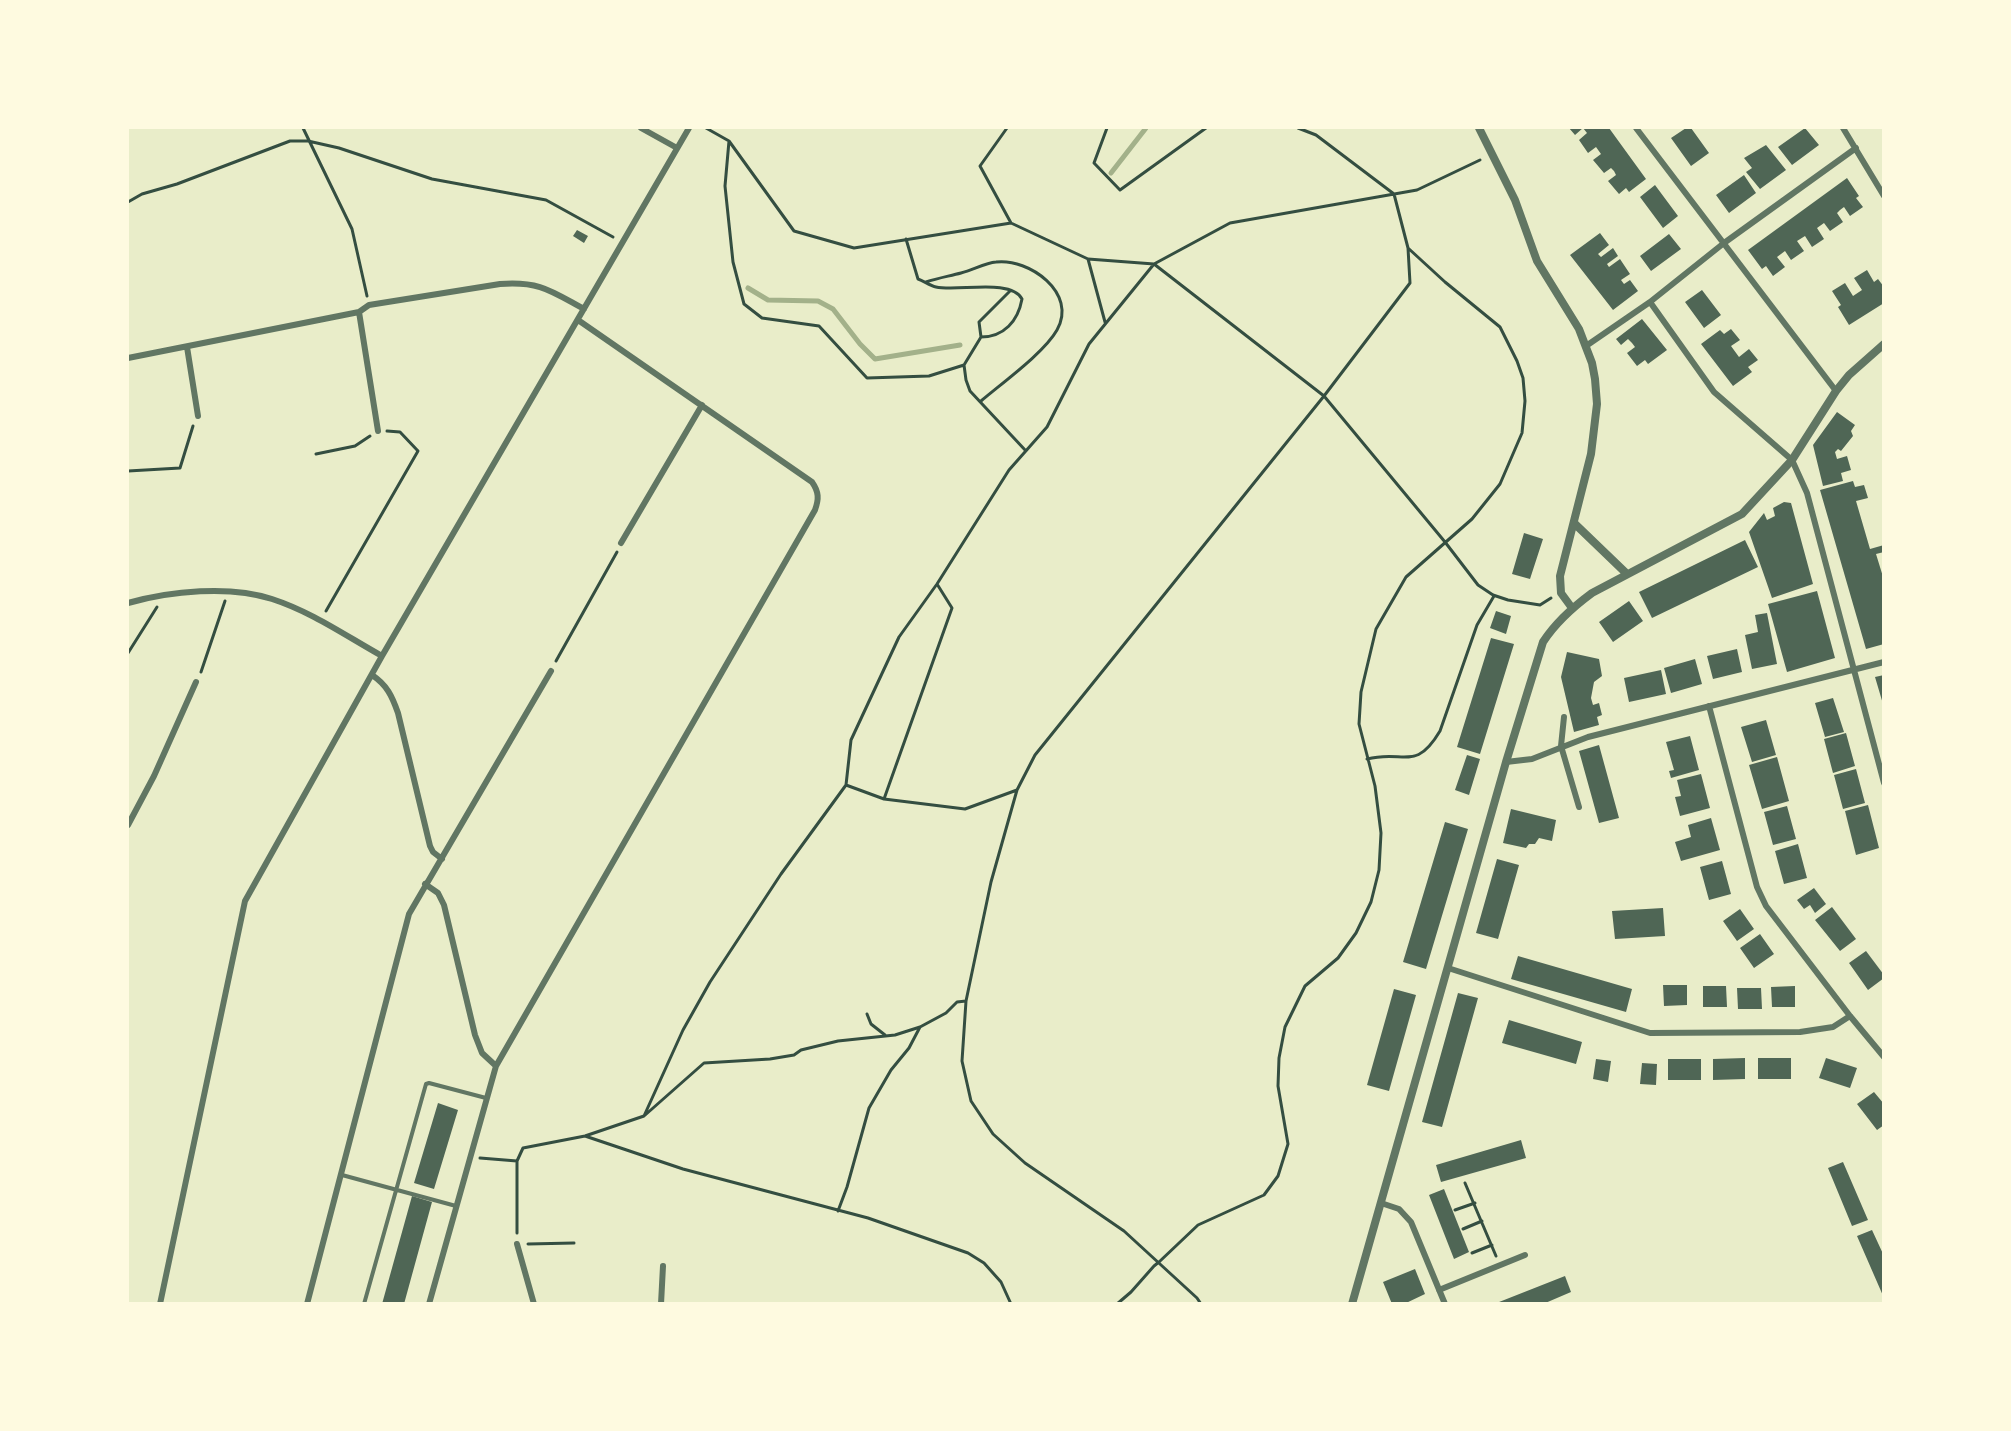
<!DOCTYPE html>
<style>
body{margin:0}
#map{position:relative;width:2011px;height:1431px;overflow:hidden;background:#e9edc9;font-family:Karla,sans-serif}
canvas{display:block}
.frame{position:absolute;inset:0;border:129px solid #fefae0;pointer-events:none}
</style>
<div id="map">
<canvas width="2011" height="1431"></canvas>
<div class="frame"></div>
</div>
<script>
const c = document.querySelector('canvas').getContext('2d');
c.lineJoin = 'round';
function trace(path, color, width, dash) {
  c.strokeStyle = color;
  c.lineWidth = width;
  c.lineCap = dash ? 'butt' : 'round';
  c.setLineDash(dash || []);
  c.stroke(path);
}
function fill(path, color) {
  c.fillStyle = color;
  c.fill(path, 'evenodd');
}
trace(new Path2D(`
 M1111,173L1146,128
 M748,288L768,300L818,301L833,309L860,344L875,359L960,345`), '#a3b18a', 5);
fill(new Path2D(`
 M1569,128H1609L1646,179L1629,192L1626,188L1619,194L1608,181L1616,175L1614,171L1611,168L1604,173L1593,160L1601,154L1596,147L1588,153L1579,140L1587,133L1583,128L1575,135Z
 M1686,128H1691L1709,153L1691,166L1671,138Z
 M1805,128L1819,145L1792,165L1778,147Z
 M1766,145L1786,170L1760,189L1746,172L1752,168L1744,158Z
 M1744,175L1756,193L1729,213L1716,195Z
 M1847,178L1859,196L1856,198L1863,207L1850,216L1844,207L1840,210L1837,213L1843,222L1830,231L1824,223L1817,228L1824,239L1812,247L1805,236L1797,241L1804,251L1791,260L1785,251L1777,257L1785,267L1773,276L1766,266L1762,269L1748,250Z
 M1655,185L1678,216L1663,228L1640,197Z
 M577,230L588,236L584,243L573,236Z
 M1600,233L1609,245L1598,254L1601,257L1613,248L1618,256L1607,264L1609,267L1620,259L1630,274L1621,280L1624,284L1630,280L1638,291L1613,310L1570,255Z
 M1669,234L1681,249L1651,271L1640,256Z
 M1867,270L1874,282L1878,279L1884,287V303L1849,325L1838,307L1841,305L1832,291L1845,283L1853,296L1862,290L1854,278Z
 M1702,290L1721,315L1704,328L1685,302Z
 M1642,319L1667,350L1648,364L1645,360L1637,366L1627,353L1635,347L1632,343L1628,339L1621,345L1616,339Z
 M1731,329L1740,340L1731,346L1739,357L1749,349L1758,360L1748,367L1752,372L1733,386L1701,344L1720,330L1724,334Z
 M1837,412L1855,425L1851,431L1853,436L1841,451L1838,449L1835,452L1837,459L1847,456L1851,470L1841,473L1843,481L1823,486L1813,445Z
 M1853,481L1855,487L1864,485L1868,498L1856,501L1870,549L1884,545V552L1876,554L1884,580V644L1866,649L1820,490Z
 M1784,502L1791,503L1813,584L1772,598L1749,532L1764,513L1767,520L1775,516L1773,508Z
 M1524,533L1543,539L1530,579L1512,574Z
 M1745,540L1758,567L1652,618L1639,592Z
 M1817,591L1835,658L1787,672L1768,604Z
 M1629,601L1643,621L1613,642L1599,622Z
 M1496,611L1511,616L1506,634L1490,628Z
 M1767,613L1777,664L1752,669L1745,635L1758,632L1755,615Z
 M1491,638L1514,644L1480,754L1457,747Z
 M1737,649L1742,672L1713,679L1707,656Z
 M1567,652L1599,659L1602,676L1594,682L1591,698L1593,705L1599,703L1602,715L1597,717L1599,725L1574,732L1561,677Z
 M1695,659L1702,684L1671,693L1664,668Z
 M1661,670L1666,694L1629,702L1624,678Z
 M1884,675V704H1883L1875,677Z
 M1833,698L1844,732L1825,737L1815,703Z
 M1766,720L1776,755L1752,762L1741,727Z
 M1846,733L1855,766L1833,773L1824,739Z
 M1690,736L1699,770L1671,778L1669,771L1674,770L1666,742Z
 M1599,745L1619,818L1599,823L1579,751Z
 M1467,755L1480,759L1469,795L1455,790Z
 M1777,757L1789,801L1762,809L1749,765Z
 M1856,769L1865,803L1843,809L1834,775Z
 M1701,774L1710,808L1680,816L1675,797L1681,796L1677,780Z
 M1868,805L1879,848L1856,855L1845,811Z
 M1787,806L1796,839L1773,845L1764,812Z
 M1511,809L1556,820L1552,841L1539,838L1535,844H1529L1526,848L1503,843Z
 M1711,818L1720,850L1681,861L1675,842L1691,837L1688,825Z
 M1445,822L1468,829L1426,969L1403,962Z
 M1798,844L1807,878L1784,884L1775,851Z
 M1497,859L1519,865L1498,939L1476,933Z
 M1722,861L1731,894L1709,900L1700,867Z
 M1814,888L1826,904L1815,913L1810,905L1804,909L1797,900Z
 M1832,907L1856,939L1840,951L1815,920Z
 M1663,908L1665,936L1615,939L1612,911Z
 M1740,909L1754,929L1737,941L1723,921Z
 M1760,934L1774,954L1754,968L1740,948Z
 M1866,951L1884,975V978L1868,990L1849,963Z
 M1518,956L1632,989L1626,1012L1511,979Z
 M1663,985H1687V1005L1664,1006Z
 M1703,986H1726L1727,1007H1703Z
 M1795,986V1007H1772L1771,987Z
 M1737,988H1761L1762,1009H1738Z
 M1394,989L1416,995L1389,1091L1367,1085Z
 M1458,993L1478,998L1442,1127L1422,1122Z
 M1509,1020L1582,1042L1576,1064L1502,1043Z
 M1745,1058V1079L1713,1080V1059Z
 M1758,1058H1791V1079H1758Z
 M1826,1058L1857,1068L1850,1088L1819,1078Z
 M1596,1059L1611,1061L1608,1082L1593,1079Z
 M1668,1059H1701V1080H1668Z
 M1642,1063L1657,1064L1656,1085L1640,1084Z
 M1874,1092L1884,1104V1125L1877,1130L1857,1104Z
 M438,1103L458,1110L434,1189L414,1183Z
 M1521,1140L1526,1158L1441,1182L1436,1165Z
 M1843,1162L1868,1220L1852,1226L1828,1168Z
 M1444,1189L1469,1252L1454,1259L1429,1195Z
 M412,1196L432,1202L404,1304H382Z
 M1872,1230L1884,1256V1298L1857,1236Z
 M1415,1269L1425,1294L1404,1304H1392L1383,1282Z
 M1565,1276L1571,1292L1543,1304H1494Z`), '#4f6655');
trace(new Path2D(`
 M303,128L352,229L367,296
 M706,128L729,141L794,231L854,248L1011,223L1088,259
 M1007,128L980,166L1011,223
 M1107,128L1094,163L1120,190L1206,128
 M1298,128L1316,135L1394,194L1408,248
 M729,141L725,186L733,262L744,304L762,318L819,326L867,378L929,376L964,365L981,337C1004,337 1018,321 1022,299C1011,278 957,292 936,287C930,286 924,281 918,279L906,239
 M128,202L142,194L177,184L290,141H308L339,148L432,179L546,200L613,237
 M926,282C938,278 950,276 961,273C973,270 985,263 996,262C1029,258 1078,293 1057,330C1044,353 1002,383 981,401
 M1105,322L1088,259L1154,264L1324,396L1445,542L1478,585L1493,595L1508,600L1540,605L1551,598
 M981,337L979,322L1010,291
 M964,365L966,380L970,391L1026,451
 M316,454L355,446L370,436
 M128,471L180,468L193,426
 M326,611L418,451L400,432L387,431
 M128,653L157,607
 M556,661L617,552
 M201,672L225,601
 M1367,759C1404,749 1415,773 1440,731L1477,625L1494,596
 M846,785L884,799L965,809L1017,790
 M884,799L952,608L937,584
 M867,1014L871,1024L885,1035
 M644,1116L683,1030L710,982L781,874L846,785L851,740L899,637L937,584L1009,470L1047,427L1089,344L1154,264L1230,223L1417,190L1480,160
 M585,1136L683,1169L868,1218L968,1253L984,1263L1001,1282L1011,1304
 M480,1158L517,1161
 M1465,1183L1496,1256
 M1455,1210L1475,1203
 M838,1211L847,1187L869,1108L891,1070L909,1048L920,1027
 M1463,1229L1482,1221
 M517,1233V1161L523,1148L585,1136L644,1116L704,1063L770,1059L794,1055L801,1050L838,1041L895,1035L920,1027L946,1013L957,1002L966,1001
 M528,1244L574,1243
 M1472,1253L1492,1245
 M1117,1304L1131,1292L1154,1266L1159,1262L1198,1225L1264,1195L1278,1176L1288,1144L1278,1086L1279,1058L1285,1027L1305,986L1338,958L1356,933L1371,902L1379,870L1381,833L1375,786L1359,724L1361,692L1376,629L1406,577L1472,519L1500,484L1522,433L1525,401L1523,378L1517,361L1500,327L1445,282L1408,248L1410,283L1324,396L1035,755L1017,790L991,882L966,1001L962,1061L971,1101L993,1134L1025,1163L1124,1231L1197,1298L1201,1304`), '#344e41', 3);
trace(new Path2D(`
 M342,1175L456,1206
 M364,1304L426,1084L429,1083L486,1098`), '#617663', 4);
trace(new Path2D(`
 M641,128L677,148
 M1636,128L1836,391
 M1843,128L1884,196
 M1650,302L1714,392L1792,460L1807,493L1884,783
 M359,312L378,431
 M1586,346L1650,302L1724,243L1856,148
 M187,347L198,416
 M128,358L359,312L369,305L500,284C540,281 551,291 584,309
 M621,543L702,405
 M128,603C170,591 230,585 272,599C312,612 346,636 382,656
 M372,675C387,685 392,696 398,713L430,846L433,852L442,859
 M1709,706L1757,887L1766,906L1850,1016L1884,1057
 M1564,717L1561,746L1579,807
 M1506,762L1532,759L1588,737L1884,662
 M128,825L154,776L196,682
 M425,884L438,893L444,905L475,1035L482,1053L496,1066
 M1448,968L1650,1033L1800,1032L1833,1027L1850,1016
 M1381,1203L1399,1209L1411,1222L1445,1304
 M517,1244L534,1304
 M1439,1290L1525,1255
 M160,1304L245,901L382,656L689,128
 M307,1304L409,914L551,671
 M429,1304L496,1066L815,510C819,499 819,492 812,482L578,320
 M661,1304L663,1266`), '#617663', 6);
trace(new Path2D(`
 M1479,128L1515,200L1537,261L1579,329L1592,363L1595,379L1597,404L1591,454L1560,576L1561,593L1572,608
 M1574,523L1627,574
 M1352,1304L1506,762L1543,642C1556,622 1573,607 1592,593L1742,514L1792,460L1836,391L1849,375L1884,344`), '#617663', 8);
</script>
